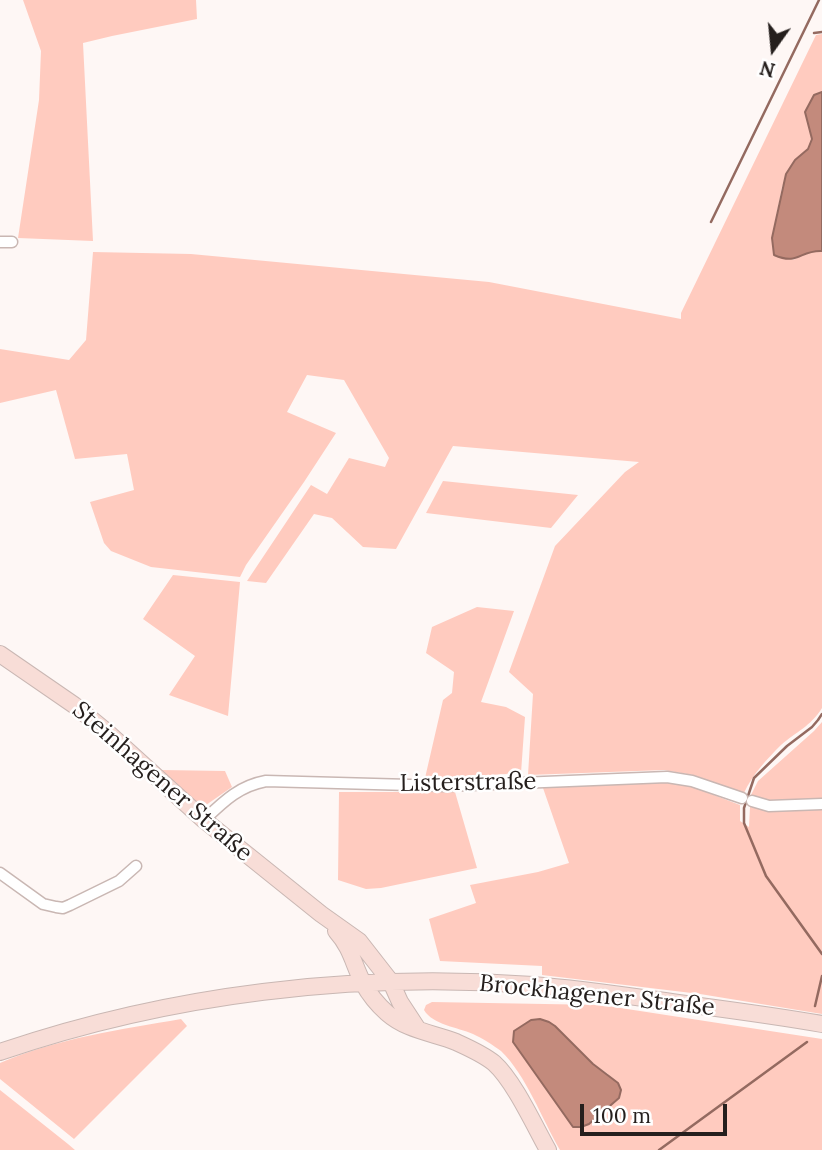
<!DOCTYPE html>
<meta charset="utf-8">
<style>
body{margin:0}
#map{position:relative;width:822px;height:1150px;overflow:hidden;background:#fef7f5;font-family:Lora,serif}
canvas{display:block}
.north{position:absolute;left:738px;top:14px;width:70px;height:70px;-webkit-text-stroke:5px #fff;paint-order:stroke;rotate:195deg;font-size:19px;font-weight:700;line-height:28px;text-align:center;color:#251f1d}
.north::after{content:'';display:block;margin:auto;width:24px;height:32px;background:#251f1d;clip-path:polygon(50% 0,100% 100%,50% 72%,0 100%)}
.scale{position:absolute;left:580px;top:1104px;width:147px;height:32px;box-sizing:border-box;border:4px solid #251f1d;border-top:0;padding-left:9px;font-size:21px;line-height:24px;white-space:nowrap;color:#251f1d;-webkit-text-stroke:5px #fff;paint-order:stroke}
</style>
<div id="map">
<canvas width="822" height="1150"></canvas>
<div class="north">N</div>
<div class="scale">100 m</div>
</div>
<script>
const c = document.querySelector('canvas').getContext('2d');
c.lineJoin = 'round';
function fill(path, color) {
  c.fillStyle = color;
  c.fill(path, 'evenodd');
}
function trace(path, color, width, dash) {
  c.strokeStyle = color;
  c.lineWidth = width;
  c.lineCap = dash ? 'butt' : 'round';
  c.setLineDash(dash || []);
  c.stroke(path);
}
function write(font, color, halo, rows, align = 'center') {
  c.font = font + ' Lora,serif';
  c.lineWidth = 5;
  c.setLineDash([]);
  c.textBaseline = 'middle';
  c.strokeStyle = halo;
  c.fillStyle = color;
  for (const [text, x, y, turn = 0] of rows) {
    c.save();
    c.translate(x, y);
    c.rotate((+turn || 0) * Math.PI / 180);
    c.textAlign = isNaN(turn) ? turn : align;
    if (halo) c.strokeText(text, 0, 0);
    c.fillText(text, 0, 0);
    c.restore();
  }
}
fill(new Path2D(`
 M23,0H196L197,19L112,36L83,43L93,241L18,238L39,100L41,51Z
 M822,34V92L814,95L805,112L812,139L808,149L795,160L782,187L772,238L793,260L811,251H822V708C810,727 797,731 781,745C767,759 752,775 744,793L693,775L664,770L528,775L533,694L509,672L555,546L625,472L639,462L453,446L396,549L363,547L332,518L314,514L266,583L247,581L311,485L327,494L349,458L385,467L389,458L344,380L307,375L287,412L336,433L304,482L246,565L240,577L151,567L111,551L104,543L90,502L134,490L127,454L75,459L56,390L0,403V349L69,360L86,340L93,252L191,254L489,282L681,319V313L816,35Z
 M443,481L578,495L551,528L426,513Z
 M173,575L240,582L228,716L169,695L195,656L143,619Z
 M477,607L514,611L481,702L506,707L525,717L521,773L443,778H425L443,700L452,693L454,672L426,653L432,627Z
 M822,722V800L770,802L750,797L758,781L814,731Z
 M161,770L225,771L232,787L206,805L202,806L196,803Z
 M668,781L690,786L740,805V821L749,827L750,807L769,809L822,808V1014L700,994L542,975V966L440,961L429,919L476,903L470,885L538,872L569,863L543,788Z
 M339,792H455L477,868L381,888L366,889L338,880Z
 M432,1002L601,1005L822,1039V1150H560C542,1119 526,1075 501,1051C493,1045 482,1038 473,1034C457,1027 433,1025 424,1010L426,1005ZM549,1022L555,1026L593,1064L608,1074L619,1098L589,1124L581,1127Z
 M181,1019L187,1026L74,1139L0,1079V1063C54,1039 123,1029 181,1019Z
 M0,1090L68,1144L75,1150H0Z`), '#ffcbbf');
const water = new Path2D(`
 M822,92V251C799,250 799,266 774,255L772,238L786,174L795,160L808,149L812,139L805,112L814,95Z
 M540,1019L549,1022L555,1026L593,1064L618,1083L621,1090L619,1098L589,1124L581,1127H573L513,1042L514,1031L531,1020Z`);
fill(water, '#c38a7c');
trace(water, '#946a60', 2);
trace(new Path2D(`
 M814,33L822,32
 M711,222L819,0
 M822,714L818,720L812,727L787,746L754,778L744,808V823L766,876L822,954
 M815,1006L822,976
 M659,1150L807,1042`), '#946a60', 2.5);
const street = new Path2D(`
 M0,242H12
 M752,801L769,806L822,804
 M204,820C224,801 239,786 266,781L446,786L667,777L692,781L742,798
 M0,873L43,904L56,907L63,908L70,905L119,881L136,866`);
const secondary = new Path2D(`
 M0,654L74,705L107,732L204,820L321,914L359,941L391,982L400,1002L417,1028
 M336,931C352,949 353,964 363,983C369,994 378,1005 387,1013C406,1030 433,1033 456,1042C469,1048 483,1054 494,1063C514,1081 534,1125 548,1150
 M0,1052C170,994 354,972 533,985C584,989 635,997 686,1004C731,1010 777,1016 822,1024`);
trace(street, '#c9b7b3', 13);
trace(secondary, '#c9b7b3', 18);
trace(street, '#fff', 10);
trace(secondary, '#f8ddd7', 16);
write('24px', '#251f1d', '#fff', [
 ["Steinhagener Straße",162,782,41],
 ["Listerstraße",468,783,-1],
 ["Brockhagener Straße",597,996,6]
]);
</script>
